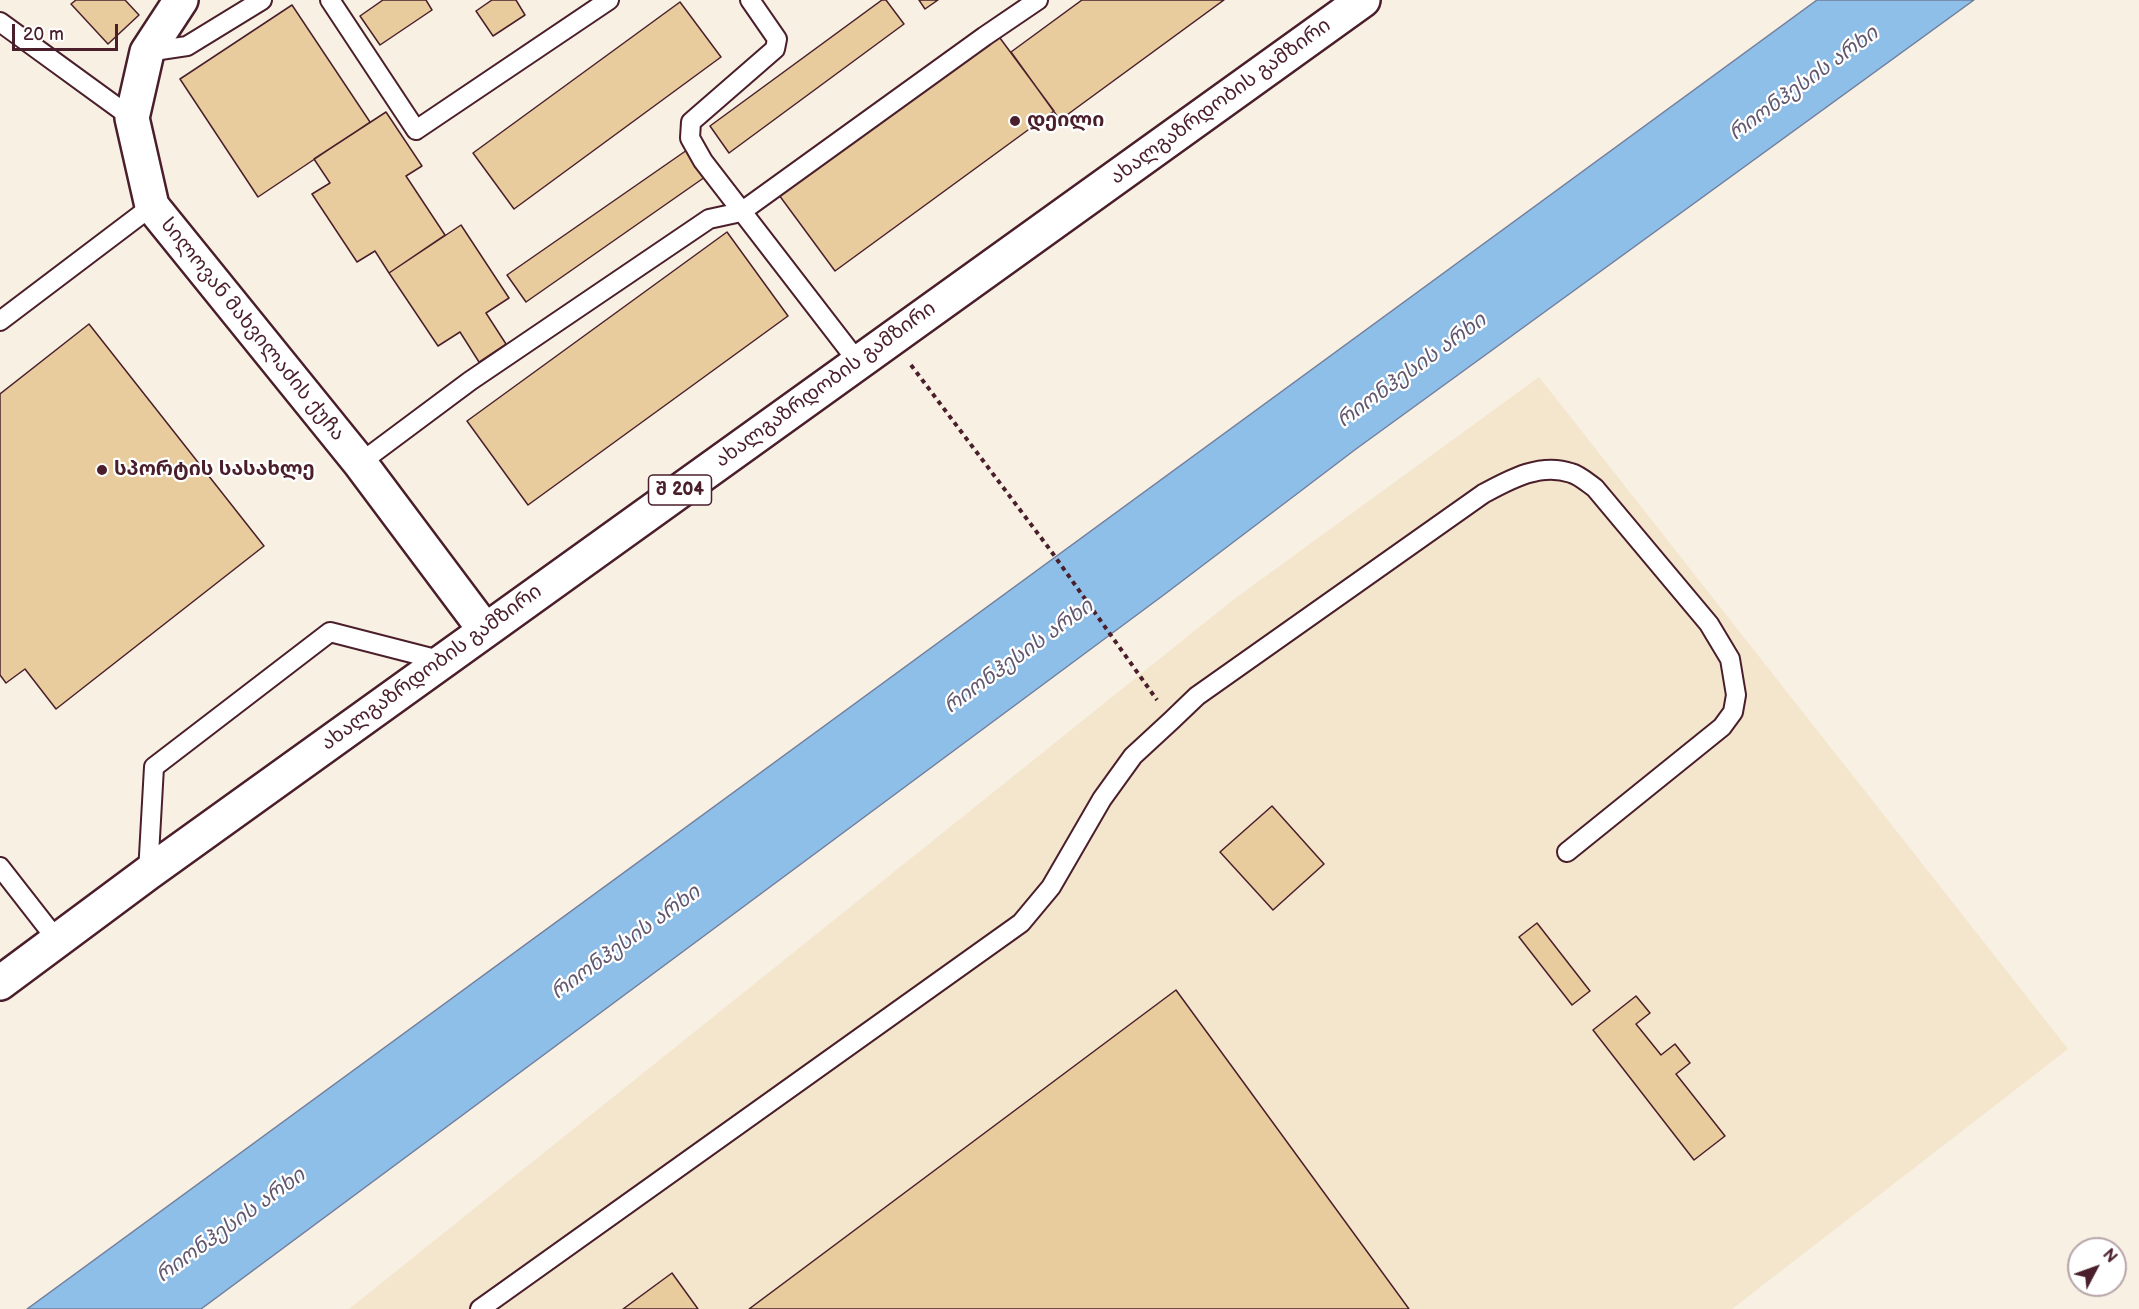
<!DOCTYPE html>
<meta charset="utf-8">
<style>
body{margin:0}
#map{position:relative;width:2139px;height:1309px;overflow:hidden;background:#f8f0e2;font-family:"Balsamiq Sans",sans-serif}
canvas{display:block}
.north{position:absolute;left:2067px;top:1237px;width:60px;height:60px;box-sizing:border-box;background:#fff;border:2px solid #b7a5aa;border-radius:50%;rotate:49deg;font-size:16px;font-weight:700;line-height:24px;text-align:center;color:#4a1f2b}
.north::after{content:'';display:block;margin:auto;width:21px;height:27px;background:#4a1f2b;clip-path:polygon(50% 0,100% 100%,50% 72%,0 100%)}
.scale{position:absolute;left:12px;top:24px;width:106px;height:27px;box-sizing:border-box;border:3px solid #4a1f2b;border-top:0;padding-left:8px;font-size:18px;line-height:21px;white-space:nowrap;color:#4a1f2b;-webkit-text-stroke:4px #fff;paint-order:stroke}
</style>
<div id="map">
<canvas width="2139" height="1309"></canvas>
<div class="north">N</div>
<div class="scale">20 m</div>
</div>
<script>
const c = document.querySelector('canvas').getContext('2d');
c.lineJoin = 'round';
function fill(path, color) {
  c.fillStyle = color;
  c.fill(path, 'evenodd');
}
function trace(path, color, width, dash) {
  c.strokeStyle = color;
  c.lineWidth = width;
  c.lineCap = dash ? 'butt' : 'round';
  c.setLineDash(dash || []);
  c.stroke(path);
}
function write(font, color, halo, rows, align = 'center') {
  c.font = font + ' "Balsamiq Sans","Noto Sans Georgian",sans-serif';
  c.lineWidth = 4.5;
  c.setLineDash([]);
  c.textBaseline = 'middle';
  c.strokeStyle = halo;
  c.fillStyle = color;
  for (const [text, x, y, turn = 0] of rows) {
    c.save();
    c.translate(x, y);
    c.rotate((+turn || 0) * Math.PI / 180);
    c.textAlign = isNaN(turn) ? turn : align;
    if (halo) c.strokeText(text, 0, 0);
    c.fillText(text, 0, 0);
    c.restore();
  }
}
fill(new Path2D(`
 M1539,377L2068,1049L1732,1309H349L1233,600Z`), '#f4e5cd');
const water = new Path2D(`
 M1817,0H1974L1356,449L1165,594L201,1309H27Z`);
fill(water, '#8dbfe9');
trace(water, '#727f9d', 1.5);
const building = new Path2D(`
 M76,0H125L139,15L108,44L71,4Z
 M383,0H426L432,10L380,45L360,16Z
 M492,0H516L525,15L493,36L476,11Z
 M882,0H886L904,24L729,153L710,126Z
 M919,0H938L925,9Z
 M1082,0H1224L1060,120L1011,52Z
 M680,2L721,57L514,209L473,153Z
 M292,5L370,122L258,197L180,79Z
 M997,34L1054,111L835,271L779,195Z
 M386,112L422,166L406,176L445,235L389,273L375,251L357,262L312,194L330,183L314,159Z
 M687,150L705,177L526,302L507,275Z
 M461,225L509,298L486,313L506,344L479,362L460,332L438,346L389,273Z
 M727,232L788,316L528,505L467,421Z
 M89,324L264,546L56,709L25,669L6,683L0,675V394Z
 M1272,806L1324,864L1273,910L1220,852Z
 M1537,923L1590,991L1572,1005L1519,937Z
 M1176,990L1409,1309H749Z
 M1636,996L1650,1013L1636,1024L1661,1055L1675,1044L1690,1063L1676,1074L1725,1136L1694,1160L1593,1030Z
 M672,1273L698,1309H623Z`);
fill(building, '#e9cc9d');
trace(building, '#4a1f2b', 1.5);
const service = new Path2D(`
 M330,0L416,130L609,0
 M750,0L777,39L775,49L691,122L690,138L703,161L858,362
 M0,22L132,118
 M147,52L187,46L262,0
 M0,321L152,206
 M360,463L470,381L709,219L741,212L985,36L1038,0
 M0,867L57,940
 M148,873L154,767L330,632L443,661
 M480,1309L1021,923L1051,887L1102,799L1133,756L1172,720L1197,696L1483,494C1509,480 1540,462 1571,473C1579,475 1588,483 1595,488L1709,624L1730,659L1736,695L1733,712L1722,727L1567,852`);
const minor = new Path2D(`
 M181,0L147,52L132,118L152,206L360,463L485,630`);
const primary = new Path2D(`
 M0,983L148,873L1363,0`);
trace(service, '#4a1f2b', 22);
trace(minor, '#4a1f2b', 38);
trace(primary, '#4a1f2b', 38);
trace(new Path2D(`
 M911,365L1051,551L1157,700`), '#4a1f2b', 4, [4.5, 4.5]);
trace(service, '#fff', 18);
trace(minor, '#fff', 33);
trace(primary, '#fff', 33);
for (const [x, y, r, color] of [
 [1015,121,6,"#4a1f2b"],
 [102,470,6,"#4a1f2b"]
]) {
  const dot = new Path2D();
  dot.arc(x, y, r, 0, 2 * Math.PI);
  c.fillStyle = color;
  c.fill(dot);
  trace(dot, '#fff', 2);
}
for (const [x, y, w] of [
 [680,490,63]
]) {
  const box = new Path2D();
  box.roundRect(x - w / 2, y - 15, w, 30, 4.5);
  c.fillStyle = '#fff';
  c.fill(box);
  trace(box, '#4a1f2b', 1.5);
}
write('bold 18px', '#4a1f2b', null, [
 ["შ 204",680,490]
]);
write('20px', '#4a1f2b', '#fff', [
 ["ახალგაზრდობის გამზირი",1221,102,-36],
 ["სილოვან მახვილაძის ქუჩა",252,330,51],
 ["ახალგაზრდობის გამზირი",826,385,-36],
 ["ახალგაზრდობის გამზირი",432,668,-36]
]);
write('bold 20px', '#4a1f2b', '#fff', [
 ["დეილი",1027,121],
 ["სპორტის სასახლე",114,470]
], 'left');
write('italic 21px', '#61576e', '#fff', [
 ["რიონჰესის არხი",1804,84,-36],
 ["რიონჰესის არხი",1412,371,-36],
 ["რიონჰესის არხი",1019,657,-36],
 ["რიონჰესის არხი",626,943,-36],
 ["რიონჰესის არხი",231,1226,-36]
]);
</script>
